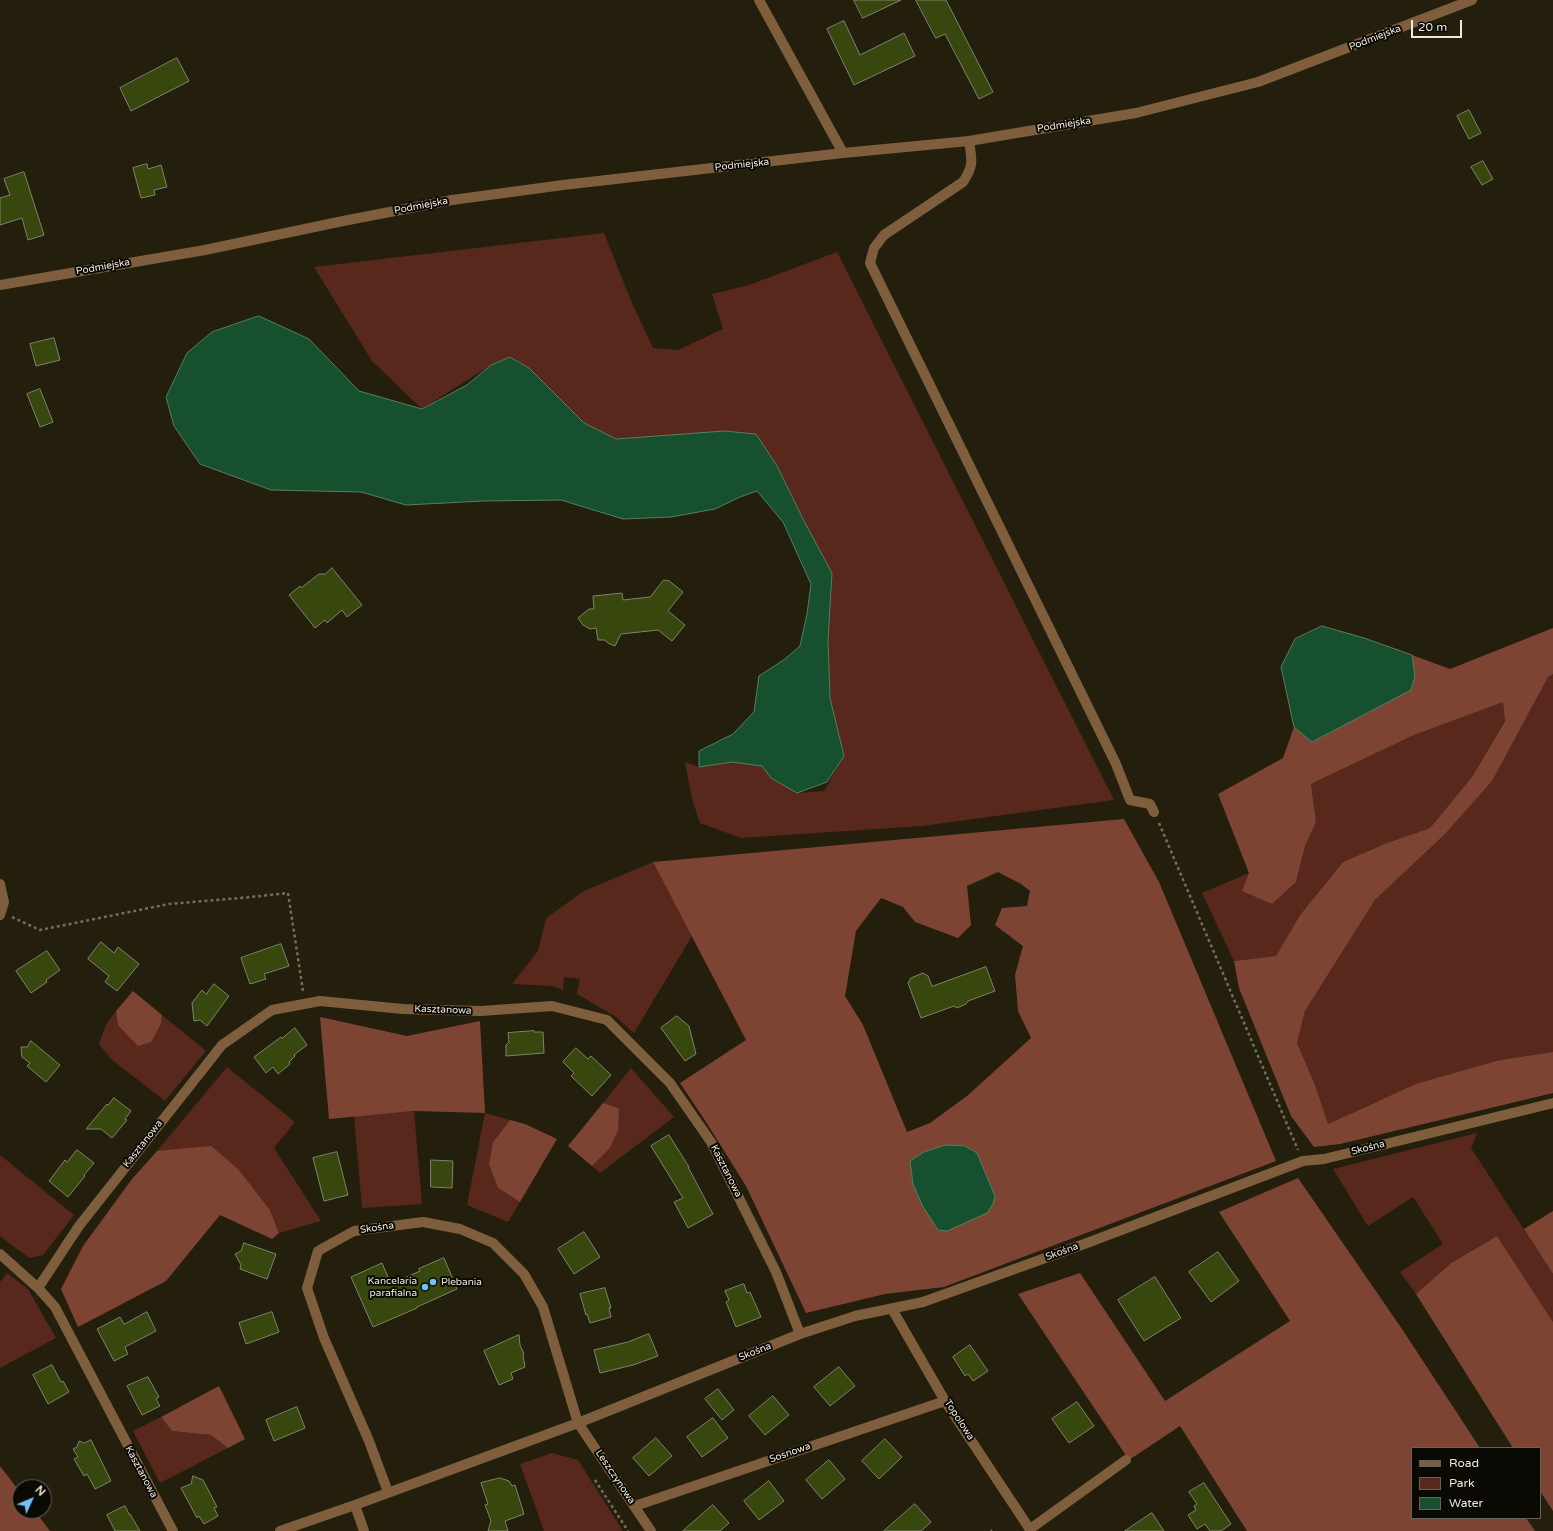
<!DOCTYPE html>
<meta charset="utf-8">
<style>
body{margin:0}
#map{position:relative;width:1553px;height:1531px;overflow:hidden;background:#241f0c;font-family:"Varela Round",sans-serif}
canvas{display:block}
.legend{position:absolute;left:1411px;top:1447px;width:130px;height:72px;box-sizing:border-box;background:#0b0903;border:1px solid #65625a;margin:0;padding:5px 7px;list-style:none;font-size:12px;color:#ebe8dc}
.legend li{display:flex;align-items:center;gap:8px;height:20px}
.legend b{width:20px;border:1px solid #65625a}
.north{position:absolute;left:12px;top:1479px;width:40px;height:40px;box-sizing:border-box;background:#0b0903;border:1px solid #65625a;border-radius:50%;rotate:46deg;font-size:11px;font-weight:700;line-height:16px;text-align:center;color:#ebe8dc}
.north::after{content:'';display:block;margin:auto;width:14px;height:18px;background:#74c0f6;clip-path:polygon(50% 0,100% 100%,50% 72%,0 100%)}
.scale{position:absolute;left:1411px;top:20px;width:51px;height:18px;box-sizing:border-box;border:2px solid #ebe8dc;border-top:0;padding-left:5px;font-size:12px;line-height:14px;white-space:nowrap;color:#ebe8dc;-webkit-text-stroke:3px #0b0903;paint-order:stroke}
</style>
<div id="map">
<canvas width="1553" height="1531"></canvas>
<ul class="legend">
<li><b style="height:5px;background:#7f5e3d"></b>Road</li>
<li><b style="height:11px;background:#57281b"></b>Park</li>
<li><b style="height:11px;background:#17502e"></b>Water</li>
</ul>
<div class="north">N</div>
<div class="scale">20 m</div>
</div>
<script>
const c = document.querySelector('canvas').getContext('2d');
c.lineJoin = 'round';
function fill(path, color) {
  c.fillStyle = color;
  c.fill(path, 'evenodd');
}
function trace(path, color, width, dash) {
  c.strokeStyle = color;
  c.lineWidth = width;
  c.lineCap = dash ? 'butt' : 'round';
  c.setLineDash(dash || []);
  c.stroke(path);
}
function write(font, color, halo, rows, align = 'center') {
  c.font = font + ' "Varela Round",sans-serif';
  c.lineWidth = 4;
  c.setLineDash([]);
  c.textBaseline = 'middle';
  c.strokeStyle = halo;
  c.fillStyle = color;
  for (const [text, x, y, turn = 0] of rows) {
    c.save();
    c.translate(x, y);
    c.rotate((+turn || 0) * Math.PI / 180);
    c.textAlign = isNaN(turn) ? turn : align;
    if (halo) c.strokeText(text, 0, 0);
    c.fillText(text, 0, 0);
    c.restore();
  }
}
fill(new Path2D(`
 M604,233L632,303L653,348L678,350L723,329L712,294L749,285L837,252L1114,800L922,826L741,838L700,823L692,799L685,762L699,767L732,762L762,766L771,778L798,793L824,791L844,756L830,698L828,640L832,573L813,538L777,466L756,435L667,436L616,439L584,423L523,365L510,357L491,365L422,409L372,361L314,267Z
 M1553,674V1052L1500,1060L1371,1104L1327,1125L1315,1085L1297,1043L1305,1011L1375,900L1443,836L1548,677Z
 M1503,701L1505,720L1472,777L1430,828L1387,843L1343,862L1300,915L1276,956L1234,961L1202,893L1249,873L1296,882L1305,846L1316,822L1311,784L1414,735Z
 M653,862L692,936L634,1033L616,1017L577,994L580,979L564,977L563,990L552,986L512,984L538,951L546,918L584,891Z
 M116,1011L118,1025L161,1024L162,1015L206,1051L165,1101L111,1059L99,1044L106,1025Z
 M227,1067L295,1122L274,1148L321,1221L279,1233L270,1210L157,1151Z
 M631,1068L674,1117L600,1173L592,1166L610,1148L619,1108L603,1103Z
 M414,1111L422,1204L362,1208L354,1116Z
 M485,1113L510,1120L493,1142L498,1188L520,1202L508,1222L467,1205Z
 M1477,1133L1471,1148L1553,1274V1322L1497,1236L1451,1263L1416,1294L1400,1272L1443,1244L1413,1197L1368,1226L1333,1169Z
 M0,1155L74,1215L43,1255L29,1258L0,1236Z
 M7,1273L28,1289L56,1338L0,1368V1282Z
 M161,1417L172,1431L211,1435L228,1448L160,1483L133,1431Z
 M552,1453L578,1460L623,1531H544L520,1464Z`), '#57281b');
fill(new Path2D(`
 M1553,628V674L1548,677L1492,781L1443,836L1375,900L1305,1011L1297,1043L1315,1085L1328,1124L1416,1084L1500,1060L1553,1052V1093L1340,1144L1314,1147L1291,1116L1239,988L1234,961L1276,956L1300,915L1343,862L1387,843L1430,828L1472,777L1505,721L1503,702L1414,735L1311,784L1316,822L1305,846L1296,882L1272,904L1242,891L1249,873L1218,794L1283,758L1294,727L1312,742L1414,676L1412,655L1450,669Z
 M1124,819L1159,882L1276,1161L944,1287L885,1294L806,1313L746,1186L706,1122L680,1083L746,1040L653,862ZM998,872L1021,884L1030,891L1027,906L1002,908L995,925L1023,946L1015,975L1018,1011L1031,1038L967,1096L930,1123L907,1132L863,1025L845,996L856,931L881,898L903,907L915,922L958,938L971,925L967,886Z
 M133,991L162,1015L161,1024L151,1042L138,1046L118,1025L116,1011Z
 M320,1017L407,1036L480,1021L485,1113L414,1111L329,1119Z
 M603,1103L619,1108L618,1130L610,1148L592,1166L568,1146Z
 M510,1120L525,1124L557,1139L520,1202L498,1188L489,1164L493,1142Z
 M211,1146L238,1169L270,1210L279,1233L272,1239L220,1215L166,1281L78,1327L61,1289L83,1246L132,1179L157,1151Z
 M1298,1178L1402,1329L1480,1448H1412V1518H1526L1535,1531H1247L1180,1426L1129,1460L1018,1294L1080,1273L1165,1401L1290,1321L1219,1212Z
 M1553,1211V1274L1524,1229Z
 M1497,1236L1553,1322V1511L1540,1491V1448H1513L1416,1294L1451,1263Z
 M219,1386L245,1439L228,1448L211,1435L172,1431L161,1417Z
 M0,1466L20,1492V1511H35L50,1531H0Z`), '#7d4434');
const water = new Path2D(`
 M259,316L309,339L359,391L422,409L467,385L491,365L510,357L529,368L584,423L616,439L724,431L756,434L777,466L804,521L832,573L828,640L830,698L844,756L827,782L797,793L771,778L762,766L732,762L699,767V751L733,734L754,712L759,676L785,659L800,646L807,614L811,584L783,522L757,491L740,497L715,509L671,517L623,519L561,500L483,501L406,505L361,492L271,490L200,464L174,426L166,397L187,353L212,332Z
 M1322,626L1364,638L1412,655L1415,676L1411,690L1312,742L1294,727L1281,667L1295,639Z
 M946,1145L965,1146L977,1153L995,1196L993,1204L987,1213L947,1231L938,1230L922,1205L913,1184L910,1161L924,1152Z`);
fill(water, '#17502e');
trace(water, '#577e62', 1);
const building = new Path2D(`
 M854,0H901L863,18Z
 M916,0H946L993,92L979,99L945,34L936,38Z
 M844,21L860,55L904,33L915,56L854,85L827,29Z
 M177,58L189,81L131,111L120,88Z
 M1469,110L1481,133L1469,139L1457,116Z
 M1483,161L1493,179L1482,185L1471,167Z
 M147,164L148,169L161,165L167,187L154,190L155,195L141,198L133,168Z
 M24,172L44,235L28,240L22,218L0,225V198L10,195L4,179Z
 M54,338L60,360L36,366L30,344Z
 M40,389L53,422L40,427L27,394Z
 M332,568L362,605L347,617L342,610L327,623L325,620L315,628L289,595L300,586L301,588L319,574H325Z
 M664,580L666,581L668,580L683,592L668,611L685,625L672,641L658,630L621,634L615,646L608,643L605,640H598L596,628L590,629L583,625L578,618L589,609H594L593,596L622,593L623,600L650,597Z
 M101,942L114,953L118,947L139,964L117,991L105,982L109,976L88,959Z
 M281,944L289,966L264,974L266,979L250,984L241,958Z
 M47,951L60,970L46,980L47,982L31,993L16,971Z
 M986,967L995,991L968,1001L966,1004L957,1008L954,1006L921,1018L908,983L911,978L923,973L928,976L932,986Z
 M214,984L229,996L207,1026L200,1020L194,1021L192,1003L202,990L206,994Z
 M677,1016L689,1026L696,1054L685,1061L661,1028Z
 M295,1028L307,1045L294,1055L295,1056L289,1062L290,1064L278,1074L273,1067L266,1073L254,1057L281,1037L282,1038Z
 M534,1031V1032H543L544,1053L506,1056V1045L509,1042L508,1033Z
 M31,1041L60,1065L46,1082L27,1066L30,1063L22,1057L21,1047H27Z
 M576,1048L588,1059L591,1056L611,1075L592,1096L571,1076L574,1073L563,1062Z
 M114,1098L131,1111L125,1119L127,1120L112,1138L101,1129H86L107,1104L108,1105Z
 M669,1135L689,1167H688L713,1214L688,1228L674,1202L683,1198L651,1146Z
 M77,1150L94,1163L84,1175L85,1176L68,1197L49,1181L65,1160L67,1162Z
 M337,1152L348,1195L324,1201L313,1158Z
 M431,1160L453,1161L452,1188L431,1187Z
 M584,1232L600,1257L574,1274L558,1249Z
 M244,1243L276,1254L267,1279L240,1269L241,1265L235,1254L241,1251Z
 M1218,1252L1239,1281L1211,1302L1189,1272Z
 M444,1258L457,1289L417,1307V1308L373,1327L351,1277L382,1263L391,1284L420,1271L419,1269Z
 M1155,1277L1181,1318L1144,1341L1118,1300Z
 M744,1284L747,1293L750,1292L761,1317L736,1327L726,1302L729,1300L725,1291Z
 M605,1288L611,1308H609L611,1317L590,1323L587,1314L586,1315L580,1294Z
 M147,1312L156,1331L125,1347L128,1354L114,1361L97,1329L120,1317L124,1324Z
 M272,1312L279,1332L246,1344L239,1323Z
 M649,1334L658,1356L633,1365L600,1373L594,1350L628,1342Z
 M519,1335L520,1345L524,1354L523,1355L525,1367L511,1373L513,1379L499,1385L484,1351Z
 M970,1345L988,1371L973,1381L968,1374L965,1376L953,1357Z
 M52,1365L61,1382L63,1381L69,1392L48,1404L33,1375Z
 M839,1367L855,1386L830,1406L814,1387Z
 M148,1377L159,1397L156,1399L160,1406L142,1415L127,1386Z
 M718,1389L734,1410L722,1420L705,1399Z
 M773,1396L789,1415L765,1435L749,1416Z
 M1077,1402L1094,1426L1069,1443L1052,1419Z
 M297,1407L305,1428L274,1441L266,1420Z
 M713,1418L728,1438L702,1457L687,1437Z
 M656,1438L672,1456L649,1476L633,1458Z
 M885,1439L902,1457L879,1479L862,1461Z
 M91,1440L111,1481L95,1489L87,1474L84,1476L74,1459L78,1457L73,1449L77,1447L79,1441L84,1443Z
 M829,1460L845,1479L822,1499L806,1480Z
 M193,1476L203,1480L217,1507L214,1508L218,1516L204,1524L199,1516L197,1518L181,1488L191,1484Z
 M500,1478L509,1481L512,1486L515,1485L524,1514L505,1521L508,1531H488L491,1521L485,1505L488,1504L481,1483Z
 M769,1481L784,1501L759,1520L744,1501Z
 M1204,1483L1231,1524L1221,1531H1210L1205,1524L1197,1529L1188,1515L1196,1510L1194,1506L1197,1504L1189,1492Z
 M915,1504L931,1522L921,1531H884Z
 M713,1505L729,1523L720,1531H683Z
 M125,1506L129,1514H130L140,1531H115L107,1515Z
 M1152,1513L1164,1531H1125Z`);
fill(building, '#38470d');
trace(building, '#7c846f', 1);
trace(new Path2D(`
 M1159,823L1298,1150
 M12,917L40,930L169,904L251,897L288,893L303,991
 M595,1480L628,1531
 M991,1531L992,1530`), '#726e5e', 2.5, [3, 3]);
trace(new Path2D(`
 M969,141C972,161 974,165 963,182L884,235L874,248L870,263L1116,764L1130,800L1150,804L1154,812
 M1030,1529L1126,1460`), '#7f5e3d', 10);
trace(new Path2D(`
 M759,0L843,153
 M0,285L205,250L343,221L452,200L563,185L843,153L969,141L1136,113L1258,82L1472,0
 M0,884L4,902L0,915
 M0,1254L38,1288L55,1307L173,1531
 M38,1288L79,1226L222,1045L272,1010L320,1001L403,1009L481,1011L552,1006L607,1020L670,1083L711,1142L776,1272L800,1334
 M892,1309L945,1401L1031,1531
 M388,1492L369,1441L324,1338L307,1288L318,1251L354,1231L423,1222L460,1229L493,1243L524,1274L543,1307L578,1423L651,1531
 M355,1505L364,1531
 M635,1506L945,1401
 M280,1531L355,1505L578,1423L800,1334L855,1316L923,1302L1087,1243L1303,1161L1324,1159L1553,1103`), '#7f5e3d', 10);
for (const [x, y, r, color] of [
 [433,1282,4,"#74c0f6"],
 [425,1287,4,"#74c0f6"]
]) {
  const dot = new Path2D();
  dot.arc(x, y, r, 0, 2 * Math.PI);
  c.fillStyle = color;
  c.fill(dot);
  trace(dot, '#0b0903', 1.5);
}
write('10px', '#ebe8dc', '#0b0903', [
 ["Podmiejska",1375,38,-21],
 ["Podmiejska",1064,125,-9],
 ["Podmiejska",742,165,-6],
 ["Podmiejska",421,206,-11],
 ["Podmiejska",103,267,-10],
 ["Kasztanowa",443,1010,2],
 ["Kasztanowa",143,1144,-52],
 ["Skośna",1368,1148,-14],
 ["Kasztanowa",726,1171,63],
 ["Skośna",377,1228,-8],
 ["Skośna",1062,1252,-20],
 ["Skośna",755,1352,-22],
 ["Topolowa",959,1420,57],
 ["Sosnowa",790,1453,-19],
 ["Kasztanowa",141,1472,62],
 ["Leszczynowa",615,1477,56]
]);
write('10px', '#ebe8dc', '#0b0903', [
 ["Kancelaria",417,1281],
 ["parafialna",417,1293],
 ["Plebania",441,1282,"left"]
], 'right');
</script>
